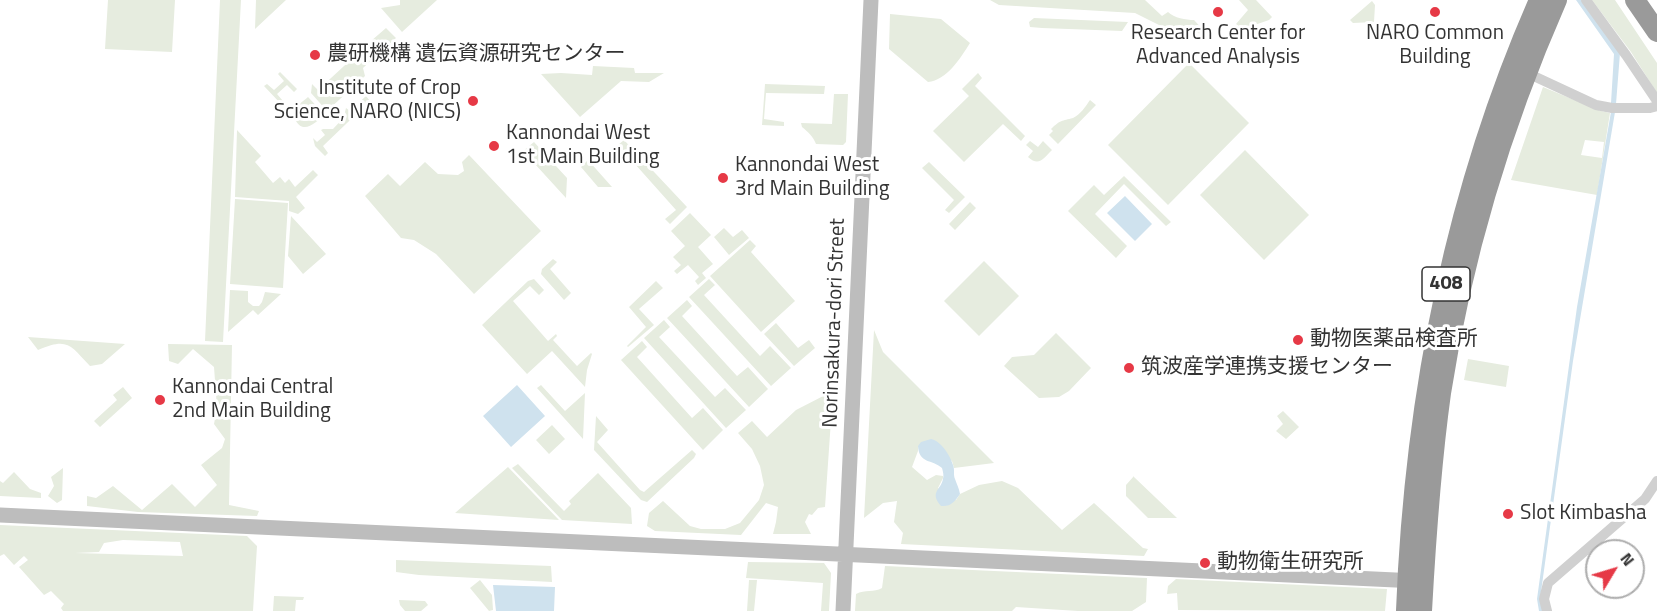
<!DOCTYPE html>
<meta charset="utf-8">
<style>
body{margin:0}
#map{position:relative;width:1657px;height:611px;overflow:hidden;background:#fff;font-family:"Titillium Web",sans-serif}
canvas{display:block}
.north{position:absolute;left:1585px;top:539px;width:60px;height:60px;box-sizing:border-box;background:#fff;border:2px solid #adadad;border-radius:50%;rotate:52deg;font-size:16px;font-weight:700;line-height:24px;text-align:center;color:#333}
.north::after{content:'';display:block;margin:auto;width:21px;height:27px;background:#e63946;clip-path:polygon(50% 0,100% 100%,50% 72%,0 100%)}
</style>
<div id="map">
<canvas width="1657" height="611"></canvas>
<div class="north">N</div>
</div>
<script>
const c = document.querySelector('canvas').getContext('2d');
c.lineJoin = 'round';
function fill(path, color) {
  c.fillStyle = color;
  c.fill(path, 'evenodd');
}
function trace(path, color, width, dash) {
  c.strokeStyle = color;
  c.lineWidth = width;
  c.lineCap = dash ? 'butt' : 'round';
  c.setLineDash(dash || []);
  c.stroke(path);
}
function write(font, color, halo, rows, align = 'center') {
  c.font = font + ' "Titillium Web","Noto Sans JP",sans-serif';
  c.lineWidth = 6;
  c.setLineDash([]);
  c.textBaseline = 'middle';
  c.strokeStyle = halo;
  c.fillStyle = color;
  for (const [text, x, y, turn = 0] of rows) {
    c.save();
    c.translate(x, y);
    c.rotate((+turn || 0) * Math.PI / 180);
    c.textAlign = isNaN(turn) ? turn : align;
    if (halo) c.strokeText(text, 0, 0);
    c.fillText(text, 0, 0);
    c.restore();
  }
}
fill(new Path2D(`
 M108,0H175L172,52L105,49Z
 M220,0H241L223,342L205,341Z
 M256,0H286L255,29Z
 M400,0H437L402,32L381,8L400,5Z
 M990,0H1145L1162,16L1168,12C1174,18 1186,20 1194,20L1207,34L1177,31L1163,27L1135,13L999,5Z
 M1239,0H1256L1272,17L1269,20L1243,29L1236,24L1248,10Z
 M1592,0H1615L1657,63V93L1631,52Z
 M1372,1L1375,5L1374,22L1353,23L1350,20Z
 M890,14L941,19L970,43C960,59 947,80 928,82L889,49Z
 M1034,18L1128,22L1122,31L1042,28L1030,27L1029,22Z
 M386,28L396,38L381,52L371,41Z
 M369,43L378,54L363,68L365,76L327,111L311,93L312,84L318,90Z
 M1189,63L1249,123L1168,205L1108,145Z
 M593,66L634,68L635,73H664L649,82L621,81L580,117L541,74L561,73L592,75Z
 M280,72L297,89L294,92L287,85L277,94L283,101L281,104L264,86L267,84L274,90L284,81L278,74Z
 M978,73L982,78L975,86L1025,136L1021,141L1003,124L964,162L933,131L969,96L962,89Z
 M765,84L825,86L824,94L766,93L764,119L784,122V126L762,125Z
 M1543,87L1601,111L1610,113L1597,195L1511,180ZM1585,140L1604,142L1602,158L1581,155Z
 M834,94H848L846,142L843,145L816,144C813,136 808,132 802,127L801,123L832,124Z
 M366,96L370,101L323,146L328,153L325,156L315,146L313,138L317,142L325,135L321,130L323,129H333L346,115L345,112L346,108L350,111Z
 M308,97L325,115C317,121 304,135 296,121C295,119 294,114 295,111C296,105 304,101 308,97Z
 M1090,100L1096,105L1058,144L1049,135L1053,131L1051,129C1060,120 1062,121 1073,118C1080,115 1086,106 1090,100Z
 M237,130L261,156L255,162L273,183L280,177L285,183L289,179L295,187L313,170L318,175L296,197L305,208L298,214L289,211V201L235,197Z
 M624,140L687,207L670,224L665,219L676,210L618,145Z
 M1030,141L1038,147L1043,141L1052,150C1044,158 1039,167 1028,157L1033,151L1026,145Z
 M534,142L567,178L566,198L523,151Z
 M1245,150L1309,215L1264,260L1200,195Z
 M469,155L541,231L474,294L436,254L414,240L401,238L365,196L388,174L400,186L425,162L438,174L458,175L464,171L462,162Z
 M588,160L612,187H598L581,167Z
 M929,162L965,197L949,213L945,210L954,200L922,168Z
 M1124,176L1171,222L1166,226L1124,184L1095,214L1127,246L1116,258L1068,211L1094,185L1104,195Z
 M235,199L288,203L283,288L230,284Z
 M970,202L976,208L955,230L949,224Z
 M690,213L711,235L698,247L713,264L702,273L706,278L698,285L695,281L699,277L688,265L677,274L674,271L681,265L673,257L685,246L671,231Z
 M291,216L326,254L303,274L288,256Z
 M724,228L733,237L742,230L749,238L729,255L714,237Z
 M750,240L756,246L751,252L795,301L761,332L710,276Z
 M553,259L557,262L550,269L571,293L564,300L541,274L542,269Z
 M984,261L1019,296L979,336L944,301Z
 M534,279L544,290L539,295L530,286L513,301L548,341L556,334L557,336L553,340L577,366L591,353L592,354L587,370L585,387L552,351L527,374L482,325L528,281Z
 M709,279L715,285L704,295L760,356L770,346L791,368L771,386L689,297Z
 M656,281L663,288L639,309L654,325L628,347L627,346L646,327L629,307Z
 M230,290L248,291V302L253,306H259L262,302L265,292L281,294L258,315L253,310L228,332Z
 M687,300L692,306L682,316L737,376L748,367L768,389L749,407L667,318Z
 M664,320L670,327L659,337L715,397L725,388L746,410L726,428L644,338Z
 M776,323L798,348L809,340L815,348L794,366L764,334Z
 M874,330L883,352L994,463L954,468L952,461L918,446V451L912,467L927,480L936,475L943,476V478L938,488L956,500L960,494L979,485L1002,481L1018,488L1062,530L1094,503L1143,548L1148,549L1144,556L901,544L903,533L894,522L897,501L883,503L864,518Z
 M1056,333L1091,368L1069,391L1059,397L1039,398L1004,366L1012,357L1034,355Z
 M28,337L125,344L102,364L90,366C70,345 68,337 38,350Z
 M642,341L647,347L637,357L692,418L703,408L723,430L703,450L621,360Z
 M168,344L232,345L229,505L259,511L257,516L138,512L87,506V496L96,498L113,486L142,510L172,484L195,507L217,485L201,465L222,448L225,439L214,424L217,408L214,367L193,349L178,364L169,361Z
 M1468,359L1509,366L1506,387L1464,380Z
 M541,385L565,411L585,393L583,439L537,388Z
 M123,387L132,398L100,427L94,421L117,400L113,395Z
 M833,391L825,507L818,508L812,515L809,514L805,522L811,534H773L776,522L778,507L766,503L741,535L655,531L647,526L649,513L663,501L690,526L701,529H725L740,523L759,500L764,485L760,466L752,449L738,433L752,421L767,437L796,410Z
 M1283,411L1299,427L1286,439L1276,431L1283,424L1277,416Z
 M596,416L608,430L597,442L640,490L644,492L692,450L696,454L694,458L647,502L641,500L594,450Z
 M552,425L565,439L549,454L536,440Z
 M518,464L564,511L571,504L569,501L598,473L631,508L632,524L562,520L512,468Z
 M508,467L559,520L455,513Z
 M63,468L62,500L57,503L48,496L54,486L51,477Z
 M14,472L30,489L41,493V498L0,496V481L3,483Z
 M1134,476V477L1177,518H1148L1126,496V485Z
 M0,525L247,536L257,546L253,611H63L61,608L64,604L51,591L44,595L19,567L28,560L24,556L14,565L4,554L0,556ZM123,540L180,542L183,556L75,553L99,552L104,543Z
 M396,560L551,566L552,582L419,575L396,572Z
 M748,562L824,563L831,573L829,611H821L823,583L746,578Z
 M885,566L1147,578L1146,602L1132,611H1078L1016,607L1012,611H855L856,594C865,589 874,593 882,588Z
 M1176,579L1387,589L1385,611L1178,610L1177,593L1167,594L1168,586Z
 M480,580L492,595L493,610L489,611L470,588Z
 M749,580H757L754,611H747Z
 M274,596L304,597L303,600H296L295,611H273Z
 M399,600L425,601L428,605L421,611H405L400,605Z`), '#e6ecdf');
fill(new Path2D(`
 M1576,0H1581L1620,53L1616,104L1611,103L1614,54Z
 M1611,112H1615L1573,361L1540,599L1543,611H1539L1537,599L1577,307Z
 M1125,196L1152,224L1135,241L1107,213Z
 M517,385L545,416L511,447L483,416Z
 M931,439C941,441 950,455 953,465C955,470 953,475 955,479C957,485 959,488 960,494C955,501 951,507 941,506C929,492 941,490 943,479C944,475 943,472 942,468C932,459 919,464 918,446L921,442Z
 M493,585L555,587L554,611H496Z`), '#cfe2ee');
trace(new Path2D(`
 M1586,0L1626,55L1657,101
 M1525,72L1596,105L1612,108H1650L1657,106
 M1547,611L1544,599L1548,583L1645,499L1657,481`), '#d0d0d0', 10);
trace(new Path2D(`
 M0,515L1417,581
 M843,611L871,0`), '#bdbdbd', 15);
trace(new Path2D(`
 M1635,0L1657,32
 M1406,611C1414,401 1454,193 1539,0
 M1422,611C1426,538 1431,465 1441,393C1462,258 1502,125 1557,0`), '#9a9a9a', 20);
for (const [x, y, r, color] of [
 [1218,12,6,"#e63946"],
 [1435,12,6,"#e63946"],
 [315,55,6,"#e63946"],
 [473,101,6,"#e63946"],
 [494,146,6,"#e63946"],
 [723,178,6,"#e63946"],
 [1298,340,6,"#e63946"],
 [1129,368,6,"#e63946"],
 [160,400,6,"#e63946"],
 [1508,514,6,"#e63946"],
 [1205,563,6,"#e63946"]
]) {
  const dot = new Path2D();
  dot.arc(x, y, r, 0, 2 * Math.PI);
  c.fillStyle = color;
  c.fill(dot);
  trace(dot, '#fff', 2);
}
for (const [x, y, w] of [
 [1446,284,48]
]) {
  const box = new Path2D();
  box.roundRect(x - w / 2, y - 17, w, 34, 4.5);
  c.fillStyle = '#fff';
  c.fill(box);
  trace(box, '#333', 1.5);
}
write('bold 20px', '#333', null, [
 ["408",1446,284]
]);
write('21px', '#333', '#fff', [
 ["Research Center for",1218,34,"center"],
 ["Advanced Analysis",1218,58,"center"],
 ["NARO Common",1435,34,"center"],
 ["Building",1435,58,"center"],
 ["農研機構 遺伝資源研究センター",327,55],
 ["Institute of Crop",461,89,"right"],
 ["Science, NARO (NICS)",461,113,"right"],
 ["Kannondai West",506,134],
 ["1st Main Building",506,158],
 ["Kannondai West",735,166],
 ["3rd Main Building",735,190],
 ["動物医薬品検査所",1310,340],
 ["筑波産学連携支援センター",1141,368],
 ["Kannondai Central",172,388],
 ["2nd Main Building",172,412],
 ["Slot Kimbasha",1520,514],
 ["動物衛生研究所",1217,563]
], 'left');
write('21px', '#333', '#fff', [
 ["Norinsakura-dori Street",835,323,-88]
]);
</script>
